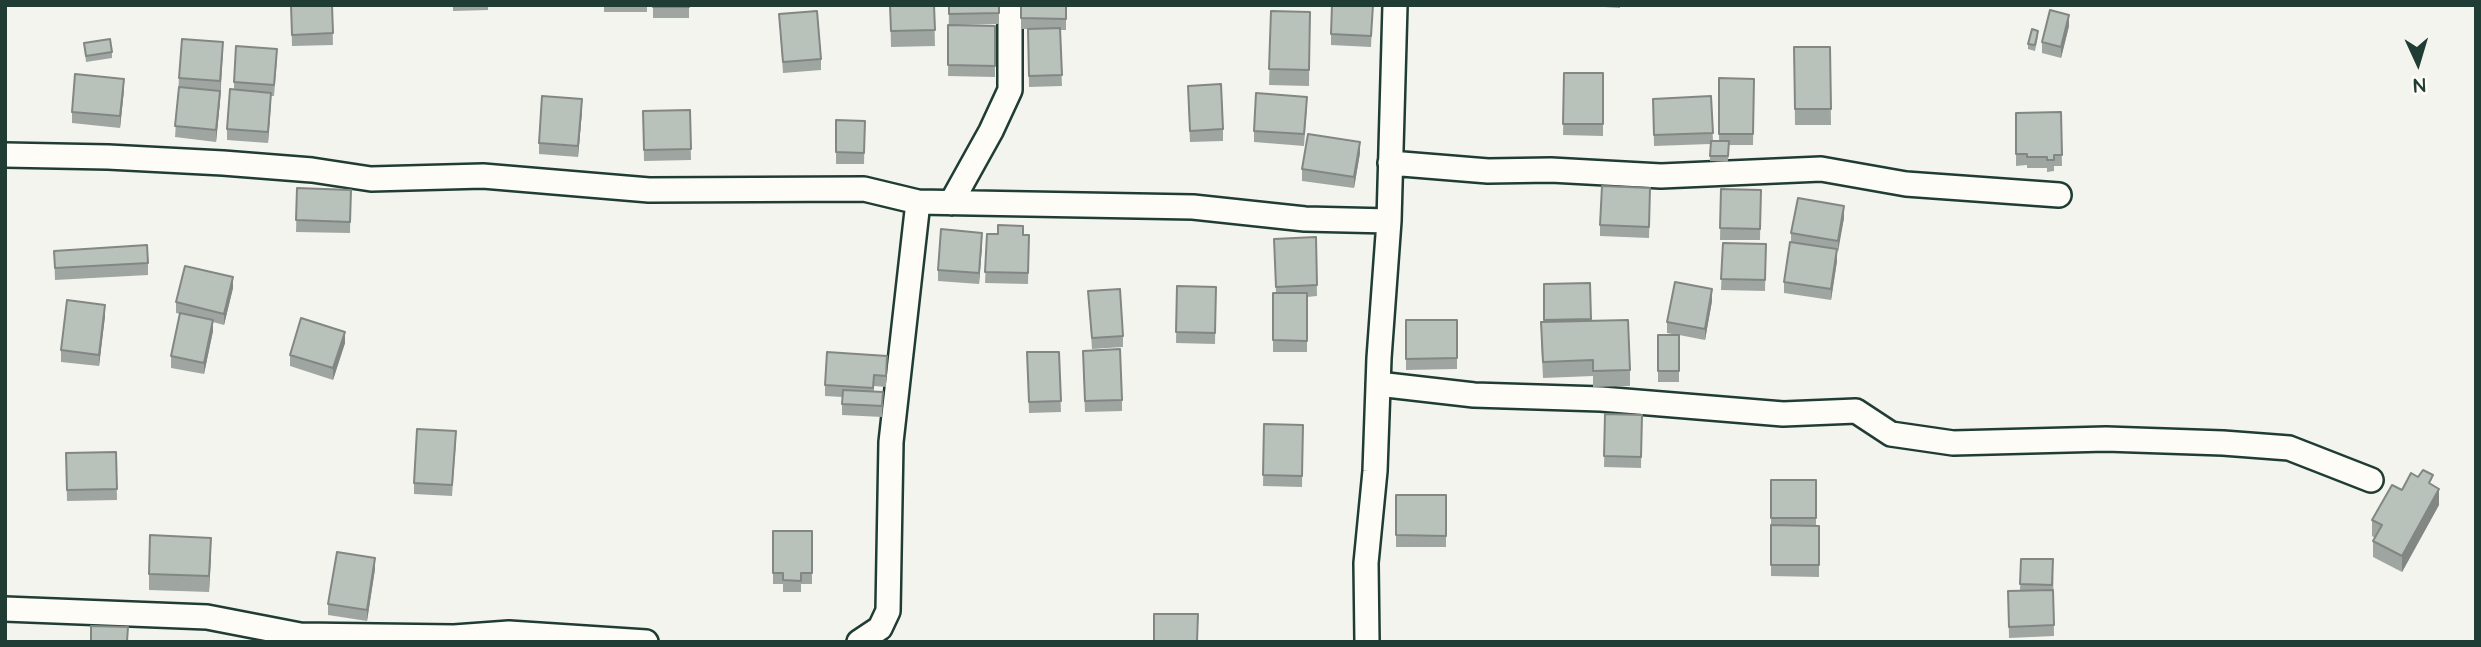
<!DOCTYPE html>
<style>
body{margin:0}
#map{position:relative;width:2481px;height:647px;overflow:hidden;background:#f4f4ef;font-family:"Architects Daughter",sans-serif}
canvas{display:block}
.frame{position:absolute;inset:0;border:7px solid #1f3d34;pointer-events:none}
.north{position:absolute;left:2383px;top:28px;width:70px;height:70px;-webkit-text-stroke:5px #fdfcf7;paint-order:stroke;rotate:176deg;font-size:19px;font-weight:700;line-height:28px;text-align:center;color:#1f3d34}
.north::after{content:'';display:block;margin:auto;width:24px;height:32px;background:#1f3d34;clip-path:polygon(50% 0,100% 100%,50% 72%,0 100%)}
</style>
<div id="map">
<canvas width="2481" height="647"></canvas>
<div class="frame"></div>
<div class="north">N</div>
</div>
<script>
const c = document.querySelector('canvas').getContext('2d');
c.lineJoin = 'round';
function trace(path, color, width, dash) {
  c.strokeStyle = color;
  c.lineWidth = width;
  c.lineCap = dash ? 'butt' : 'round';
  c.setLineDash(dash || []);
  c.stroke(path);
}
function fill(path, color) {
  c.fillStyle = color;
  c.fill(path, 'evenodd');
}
const street = new Path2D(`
 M5,155L108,157L223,163L312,170L371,179L483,176L649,190L864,189L918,202L1193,207L1305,219L1389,221
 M1390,163L1488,171L1551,170L1661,176L1821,169L1906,184L2059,195
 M951,203L991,131L1010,90V5
 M1378,384L1474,395L1601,399L1783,414L1856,411L1891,434L1953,443L2106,439L2223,443L2289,448L2371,480
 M5,609L207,617L300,635L454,637L509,633L646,642
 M859,642L880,628L888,611L891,442L918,202
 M1367,642L1366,563L1375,471L1379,358L1389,221L1395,5`);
trace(street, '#1f3d34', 28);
trace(street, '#fdfcf7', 23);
fill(new Path2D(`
 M291,5H332L333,45L292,46Z
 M453,5H488V10L453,11Z
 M604,5H647V12H604Z
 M653,5H689V18H653Z
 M890,5H934L935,46L891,47Z
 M949,5H999V24L958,25L995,26V77L948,76Z
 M1021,5H1066V30H1060L1062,86L1029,87L1028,40L1029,29H1021Z
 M1373,5L1371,47L1331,45V34Z
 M1573,5H1620V8Z
 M1271,11L1310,12L1309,86L1269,85Z
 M779,14L821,59V70L783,73Z
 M2069,26L2061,58L2042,53V42Z
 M2038,36L2035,51L2028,49V44Z
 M84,43L112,52V58L86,62Z
 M1794,47H1830L1831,125H1795Z
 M223,53L220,102L216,142L175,137L179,78Z
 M277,60L274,96H271L268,143L227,140V129L234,89V82Z
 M1564,73H1603V136L1563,135Z
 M1719,78L1754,79L1753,145H1729L1728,162L1710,161V144L1654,146L1653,99L1711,96L1713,141H1719Z
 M124,90L120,128L72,123V112Z
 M1188,97L1223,129V141L1190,142Z
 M1307,108L1304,146L1254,142V131Z
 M690,110L691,160L644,161L643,111Z
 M582,111L578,157L539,154V143Z
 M2061,112L2062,166H2054V171L2047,172V168H2027V165L2016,166V113Z
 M836,120L865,121L864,164H836Z
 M1360,153L1354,188L1302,181V169Z
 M297,188L351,190L350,233L296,232Z
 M1721,189L1761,190L1760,240H1720Z
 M1650,200L1649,238L1600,236V225Z
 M1844,218L1837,252V261L1831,300L1784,293V282L1791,243V233Z
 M987,234L1029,235L1028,284L985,283Z
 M1316,237L1317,296L1307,297V352H1273V293H1276L1274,239Z
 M1723,243L1766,244L1765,291L1721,290Z
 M982,244L979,284L938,281V270Z
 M54,251L148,263V275L55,280Z
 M1590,283L1591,321L1630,370V386L1593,387V376L1543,378L1541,338L1544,322V284Z
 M1177,286L1216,287L1215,344L1176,343Z
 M233,288L224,325L213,322V331L204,374L171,368V356L180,314L176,313V302Z
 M1088,291L1123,336V347L1092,349Z
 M1712,301L1705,340L1679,335V382H1658V335H1678L1667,333V322Z
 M105,316L99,366L61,362V350Z
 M1406,320H1457V369L1406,370Z
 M345,343L333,380L290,366V355Z
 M1027,352H1059L1061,412L1029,413Z
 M1083,362L1122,400V411L1085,412Z
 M887,367L886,387L874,386V392L883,403L882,417L842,415V397L825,396V385Z
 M1605,414L1642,415L1641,468L1604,467Z
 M1264,424L1303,425L1302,487L1263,486Z
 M456,442L452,496L414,494V483Z
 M116,452L117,500L67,501L66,453Z
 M1771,480H1816V526H1819V577L1771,576Z
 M2433,485L2439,505L2402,572L2373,557V541L2375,538L2372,536V520L2402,490Z
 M1396,495H1446V547H1396Z
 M773,531H812V584H801V592H783V584H773Z
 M211,554L209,592L149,590V574Z
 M2021,559H2053L2054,636L2009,638L2008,591H2020Z
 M375,569L367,621L328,615V604Z`), '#9fa6a1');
fill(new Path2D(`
 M2069,15V26L2061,58V47Z
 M223,42L220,102L216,142V130L220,91Z
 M124,79V90L120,128V116Z
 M271,93V104L268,143V132Z
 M582,99V111L578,157V146Z
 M1360,142V153L1354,188V177Z
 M1844,206V218L1838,252V241Z
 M982,233V244L979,284V273Z
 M1837,249V261L1831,300V289Z
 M233,277V288L224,325V314Z
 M1712,289V301L1705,340V329Z
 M105,305V316L99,366V355Z
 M213,320V331L204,374V363Z
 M345,332V343L333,380V368Z
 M2439,489V505L2402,572V556Z
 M211,538V554L209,592V576Z
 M375,558V569L367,621V610Z`), '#828783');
const building = new Path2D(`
 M291,5H332L333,33L292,35Z
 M653,5H689V7H653Z
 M890,5H934L935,30L891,31Z
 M949,5H999V13L949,14Z
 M1021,5H1066V19L1021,18Z
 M1332,5H1373L1371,36L1331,34Z
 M2050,10L2069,15L2061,47L2042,42Z
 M817,11L821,59L783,62L779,14Z
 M1271,11L1310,12L1309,70L1269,69Z
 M948,25L995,26V66L948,65Z
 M1060,28L1062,75L1029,76L1028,29Z
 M2032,29L2038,31L2035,45L2028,44Z
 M110,39L112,52L86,56L84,43Z
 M182,39L223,42L220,81L179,78Z
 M236,46L277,49L274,85L234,82Z
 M1794,47H1830L1831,109H1795Z
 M1564,73H1603V124H1563Z
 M75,74L124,79L120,116L72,112Z
 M1719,78L1754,79L1753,134H1719Z
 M1221,84L1223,129L1190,131L1188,86Z
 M179,87L220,91L216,130L175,126Z
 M230,89L271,93L268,132L227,129Z
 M1256,93L1307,97L1304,134L1254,131Z
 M542,96L582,99L578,146L539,143Z
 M1711,96L1713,133L1654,135L1653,99Z
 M690,110L691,149L644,150L643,111Z
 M2061,112L2062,155H2054V160H2047V157H2027V154H2016V113Z
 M836,120L865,121L864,153L836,152Z
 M1308,134L1360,142L1354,177L1302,169Z
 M1711,141H1729L1728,156H1710Z
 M1602,186L1650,188L1649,227L1600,225Z
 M297,188L351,190L350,222L296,220Z
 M1721,189L1761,190L1760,229L1720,228Z
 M1798,198L1844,206L1838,241L1791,233Z
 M998,225L1023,226V235H1029L1028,273L985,272L987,234H998Z
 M941,229L982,233L979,273L938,270Z
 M1316,237L1317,285L1276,287L1274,239Z
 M1790,242L1837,249L1831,289L1784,282Z
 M1723,243L1766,244L1765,280L1721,279Z
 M147,245L148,263L55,268L54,251Z
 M185,266L233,277L224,314L176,302Z
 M1675,282L1712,289L1705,329L1667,322Z
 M1590,283L1591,319L1544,320V284Z
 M1177,286L1216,287L1215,333L1176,332Z
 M1120,289L1123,336L1092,338L1088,291Z
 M1273,293H1307V341L1273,340Z
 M67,300L105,305L99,355L61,350Z
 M180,313L213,320L204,363L171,356Z
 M301,318L345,332L333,368L290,355Z
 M1406,320H1457V358L1406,359Z
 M1628,320L1630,370L1593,371V360L1543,362L1541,322Z
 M1658,335H1679V371H1658Z
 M1120,349L1122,400L1085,401L1083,351Z
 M827,352L887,356L886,376L874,375L873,388L825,385Z
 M1027,352H1059L1061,401L1029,402Z
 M843,390L883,392L882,406L842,404Z
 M1605,414L1642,415L1641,457L1604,456Z
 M1264,424L1303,425L1302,476L1263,475Z
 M417,429L456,431L452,485L414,483Z
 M116,452L117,489L67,490L66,453Z
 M2423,470L2433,475L2429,483L2439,489L2402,556L2373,541L2382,525L2372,520L2392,485L2402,490L2411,473L2418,477Z
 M1771,480H1816V518H1771Z
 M1396,495H1446V536L1396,535Z
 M1771,525L1819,526V565H1771Z
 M773,531H812V573H801V581L783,580V573H773Z
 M150,535L211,538L209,576L149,574Z
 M337,552L375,558L367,610L328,604Z
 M2021,559H2053L2052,585L2020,584Z
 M2053,590L2054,625L2009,627L2008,591Z
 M1154,614H1198L1197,642H1154Z
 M91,626L128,627L127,642H91Z`);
fill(building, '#b9c1bb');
trace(building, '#828783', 2);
</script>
